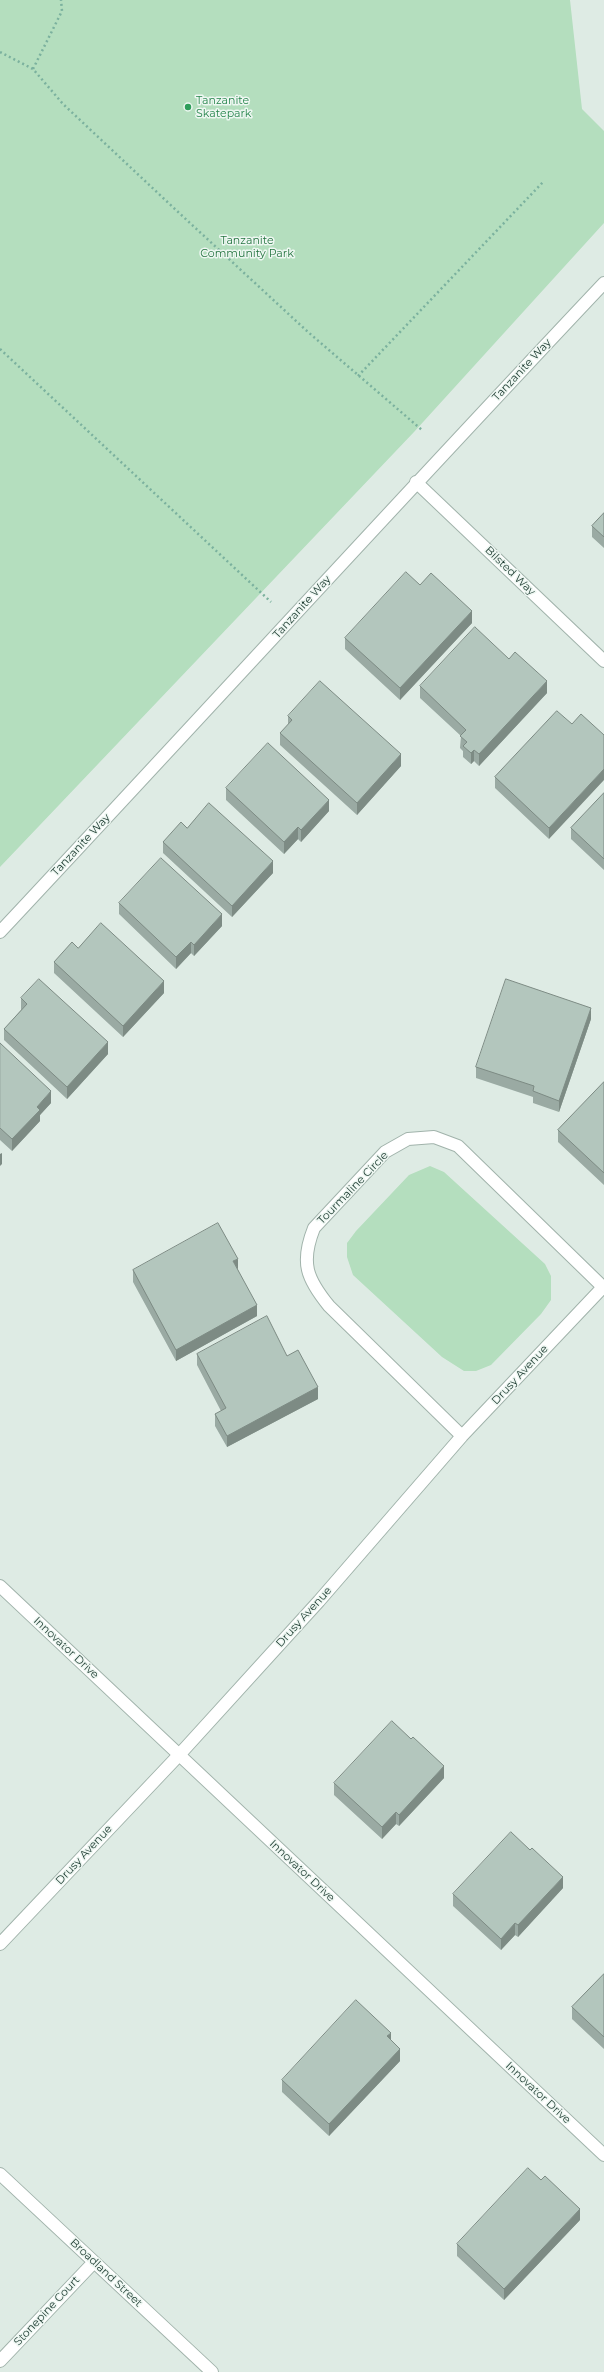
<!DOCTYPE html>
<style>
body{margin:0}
canvas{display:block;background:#deebe4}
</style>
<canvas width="604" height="2372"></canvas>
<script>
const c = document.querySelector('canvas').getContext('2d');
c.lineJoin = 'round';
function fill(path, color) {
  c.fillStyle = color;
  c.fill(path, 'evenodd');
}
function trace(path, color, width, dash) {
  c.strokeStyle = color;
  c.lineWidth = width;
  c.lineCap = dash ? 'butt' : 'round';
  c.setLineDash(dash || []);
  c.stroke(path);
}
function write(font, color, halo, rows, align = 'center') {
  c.font = font + ' Montserrat,sans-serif';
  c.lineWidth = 3;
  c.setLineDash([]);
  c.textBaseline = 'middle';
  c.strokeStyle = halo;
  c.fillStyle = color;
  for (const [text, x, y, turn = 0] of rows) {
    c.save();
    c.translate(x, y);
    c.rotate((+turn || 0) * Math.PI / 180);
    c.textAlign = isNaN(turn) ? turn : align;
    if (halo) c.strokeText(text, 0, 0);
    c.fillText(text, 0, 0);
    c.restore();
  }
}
fill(new Path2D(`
 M0,0H570L582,109L604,131V223L414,432L0,867Z
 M430,1166L444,1172L545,1264L551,1276V1300L541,1314L491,1365L476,1371H464L442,1357L353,1275L347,1257V1243L356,1231L409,1175Z`), '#b4debe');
const minor = new Path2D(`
 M416,482L604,661
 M462,1436L329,1306C307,1279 300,1263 314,1228L385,1152L408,1139L434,1137L458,1146L604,1288
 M0,1944L179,1755L319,1601L462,1436L604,1286
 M0,2174L212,2372
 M0,2361L94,2262`);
const tertiary = new Path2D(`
 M0,932C202,716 401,498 604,283
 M0,1586L604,2155`);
trace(minor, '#a1b3ab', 14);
trace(tertiary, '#a1b3ab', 14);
trace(new Path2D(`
 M0,52L33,69L63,104L177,211L308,332L422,430
 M33,69L62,11L61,0
 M0,349L271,602
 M358,376L544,181`), '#7bb19e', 2.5, [2, 3]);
trace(minor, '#fff', 12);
trace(tertiary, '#fff', 12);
fill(new Path2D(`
 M604,513V548L592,537V526Z
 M420,585L472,623L400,700L345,649V638Z
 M420,686L547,693L479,766L474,761L471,764L463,757V751L460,748L461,736L420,698Z
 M557,711L549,839L495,788V777Z
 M288,716L401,766L357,815L280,745V733L288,725Z
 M226,788L329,811L301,842L298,839L284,854L226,800Z
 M604,793V870L571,839V828Z
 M187,828L273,873L232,917L163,853V842Z
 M119,903L222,926L194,956L191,953L176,969L119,914Z
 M78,948L164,993L123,1037L54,973V962Z
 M21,998L108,1054L67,1099L4,1040V1029L21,1010Z
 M591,1019L559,1112L533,1103V1097L476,1078V1067Z
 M0,1043L51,1103L40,1115V1121L12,1151L0,1140Z
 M604,1082V1185L558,1142V1130Z
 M133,1270H238L257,1316L176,1361L133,1282Z
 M197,1354L287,1356L318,1399L227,1447L215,1426V1414L221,1411L197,1365Z
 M444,1778L399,1826L396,1824L382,1839L334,1795V1783Z
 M563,1888L518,1937L515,1935L501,1950L453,1906V1894Z
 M604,1974V2049L572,2019V2007Z
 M391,2040L400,2061L329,2136L282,2092V2080Z
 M580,2220L504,2300L457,2256V2244Z`), '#9aaaa3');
fill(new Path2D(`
 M472,611V623L400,700V688Z
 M547,681V693L479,766V754Z
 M474,750V761L471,764V753Z
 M401,754V766L357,815V803Z
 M604,769V780L549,839V828Z
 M329,800V811L301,842V830Z
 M298,827V839L284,854V842Z
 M273,861V873L232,917V906Z
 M222,914V926L194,956V945Z
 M191,942V953L176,969V957Z
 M164,981V993L123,1037V1026Z
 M591,1008V1019L559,1112V1101Z
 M108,1042V1054L67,1099V1087Z
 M51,1091V1103L40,1115V1121L12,1151V1139L37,1107Z
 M2,1153V1164L0,1166V1154Z
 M238,1259V1270L233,1261Z
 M257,1305V1316L176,1361V1350Z
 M318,1387V1399L227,1447V1436Z
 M444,1766V1778L399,1826V1815Z
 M396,1812V1824L382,1839V1827Z
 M563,1877V1888L518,1937V1925Z
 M515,1923V1935L501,1950V1939Z
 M391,2033V2044L387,2036Z
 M400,2049V2061L329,2136V2124Z
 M580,2209V2220L504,2300V2289Z`), '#7d8b84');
const building = new Path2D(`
 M604,513V537L592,526Z
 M406,572L420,585L431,573L472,611L400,688L345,638Z
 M475,627L509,659L515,652L547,681L479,754L474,750L471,753L463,746L467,742L460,736L466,730L420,686Z
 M320,681L401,754L357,803L280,733L292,720L288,716Z
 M557,711L572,724L581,714L604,735V769L549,828L495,777Z
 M268,743L329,800L301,830L298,827L284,842L226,788Z
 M604,793V859L571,828Z
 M209,803L273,861L232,906L163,842L181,822L187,828Z
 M161,858L222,914L194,945L191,942L176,957L119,903Z
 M101,923L164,981L123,1026L54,962L72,942L78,948Z
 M39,979L108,1042L67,1087L4,1029L27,1004L21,998Z
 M506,979L591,1008L559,1101L533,1091L534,1086L476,1067Z
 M0,1043L51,1091L37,1107L40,1110L12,1139L0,1128Z
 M604,1082V1173L558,1130Z
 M218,1223L238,1259L233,1261L257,1305L176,1350L133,1270Z
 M267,1316L287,1356L298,1350L318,1387L227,1436L215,1414L226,1408L197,1354Z
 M392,1721L411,1739L413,1737L444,1766L399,1815L396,1812L382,1827L334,1783Z
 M511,1832L530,1850L532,1848L563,1877L518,1925L515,1923L501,1939L453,1894Z
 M604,1974V2037L572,2007Z
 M356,2000L391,2033L387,2036L400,2049L329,2124L282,2080Z
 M528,2168L541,2180L545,2176L580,2209L504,2289L457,2244Z`);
fill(building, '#b3c6bd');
trace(building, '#7d8b84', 1);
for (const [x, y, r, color] of [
 [188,107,4,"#2e9e5b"]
]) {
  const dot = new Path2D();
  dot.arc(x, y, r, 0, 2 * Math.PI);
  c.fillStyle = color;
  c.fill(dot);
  trace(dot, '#eef7f2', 1.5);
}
write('11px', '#27864d', '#eef7f2', [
 ["Tanzanite",196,101],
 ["Skatepark",196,114]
], 'left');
write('11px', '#257541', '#eef7f2', [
 ["Tanzanite",247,241],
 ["Community Park",247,254]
]);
write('11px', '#1e3c32', '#eef7f2', [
 ["Tanzanite Way",522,370,-47],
 ["Bilsted Way",510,571,44],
 ["Tanzanite Way",302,607,-48],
 ["Tanzanite Way",81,845,-47],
 ["Tourmaline Circle",353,1188,-46],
 ["Drusy Avenue",520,1375,-47],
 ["Drusy Avenue",304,1617,-48],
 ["Innovator Drive",66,1648,43],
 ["Drusy Avenue",84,1855,-47],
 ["Innovator Drive",302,1871,43],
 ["Innovator Drive",538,2093,43],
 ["Broadland Street",106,2273,43],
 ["Stonepine Court",47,2311,-47]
]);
</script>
